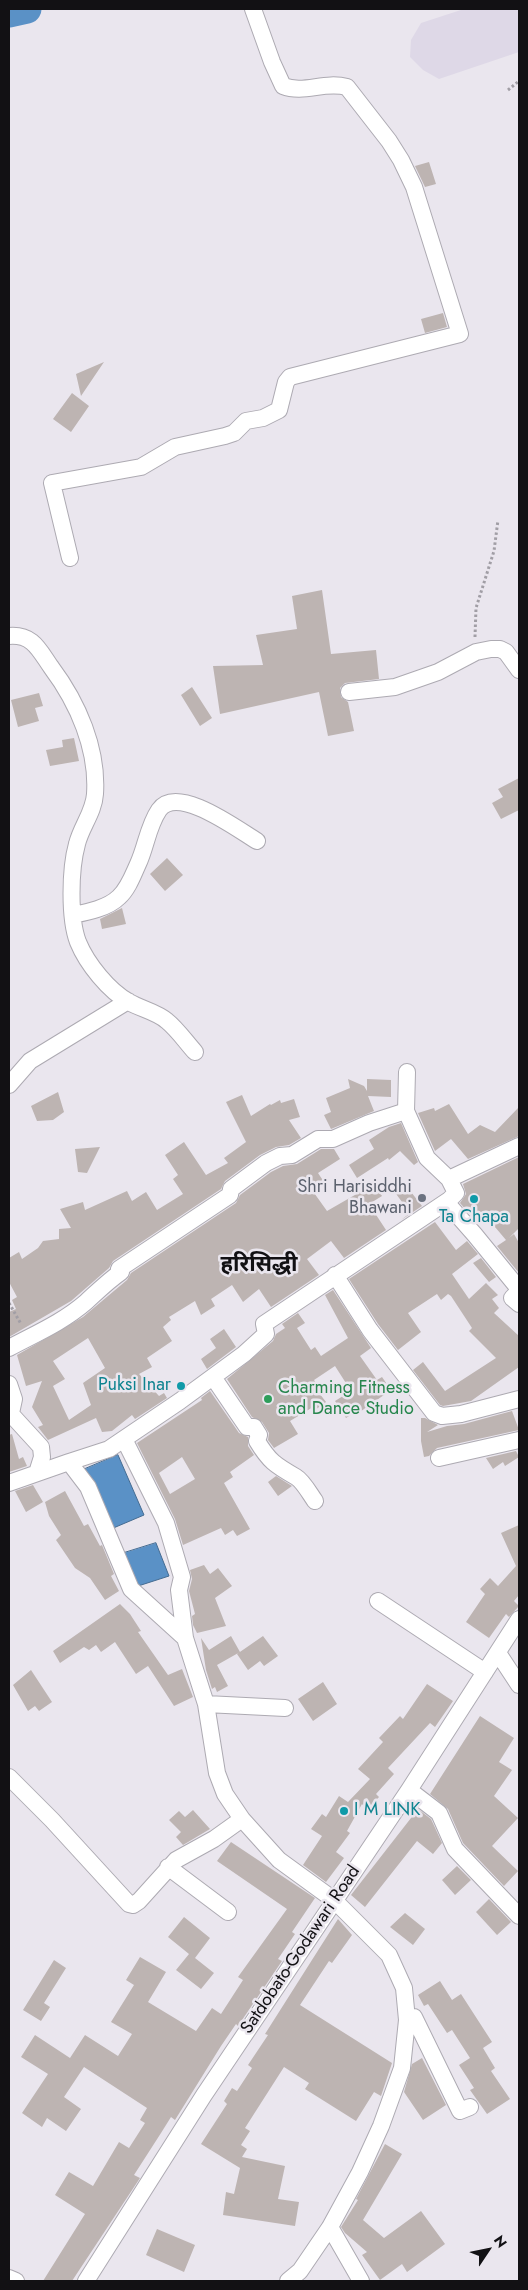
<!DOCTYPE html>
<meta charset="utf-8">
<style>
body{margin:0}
#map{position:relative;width:528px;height:2290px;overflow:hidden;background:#eae6ee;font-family:Jost,sans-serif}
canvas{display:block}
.frame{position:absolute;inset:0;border:10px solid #121114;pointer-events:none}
.north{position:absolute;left:463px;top:2225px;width:50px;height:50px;-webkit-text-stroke:4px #eae6ee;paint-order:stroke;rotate:56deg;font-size:14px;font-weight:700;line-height:20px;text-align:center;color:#121114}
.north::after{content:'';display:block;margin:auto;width:18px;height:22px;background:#121114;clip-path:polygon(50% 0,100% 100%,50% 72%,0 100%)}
</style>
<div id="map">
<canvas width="528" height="2290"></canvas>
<div class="frame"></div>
<div class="north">N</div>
</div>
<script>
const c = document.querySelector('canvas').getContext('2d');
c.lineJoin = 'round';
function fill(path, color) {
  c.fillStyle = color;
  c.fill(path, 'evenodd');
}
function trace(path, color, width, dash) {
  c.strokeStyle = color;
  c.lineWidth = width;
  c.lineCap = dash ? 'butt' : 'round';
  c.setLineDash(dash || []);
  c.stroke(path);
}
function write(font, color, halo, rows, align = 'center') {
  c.font = font + ' Jost,"Noto Sans Devanagari",sans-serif';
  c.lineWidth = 5;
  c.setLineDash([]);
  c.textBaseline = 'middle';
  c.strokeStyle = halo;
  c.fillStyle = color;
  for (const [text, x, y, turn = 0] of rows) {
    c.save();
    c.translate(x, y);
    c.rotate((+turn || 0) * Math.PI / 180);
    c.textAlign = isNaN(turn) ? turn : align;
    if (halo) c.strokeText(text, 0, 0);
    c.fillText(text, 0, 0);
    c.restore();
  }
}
fill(new Path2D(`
 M464,9H519V52L439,79L423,70L410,57L411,40L421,23Z`), '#ded8e7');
const water = new Path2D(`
 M118,1455L144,1515L111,1529L85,1469Z
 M156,1543L169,1576L135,1587L124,1553Z`);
fill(water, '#5a91c6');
trace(water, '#446b91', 1);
trace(new Path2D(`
 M9,13L27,9`), '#5a91c6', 29);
fill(new Path2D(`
 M429,162L436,184L425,187L415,166Z
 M443,313L447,327L425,333L421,319Z
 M104,362L81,396L76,374Z
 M72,393L89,406L71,432L53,419Z
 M322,590L331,654L376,650L379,679L345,683L340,688L341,697L348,702L354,731L328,736L319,692L220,714L213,666L263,665L256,635L297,629L292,596Z
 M192,687L212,718L200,726L181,695Z
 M39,693L43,706L35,708L39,721L18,727L11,700Z
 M74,738L79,761L50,766L46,750L63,747L62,740Z
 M519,778V810L501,819L492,803L503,797L498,789Z
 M167,858L183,875L165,891L150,874Z
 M122,908L126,924L102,929L100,919Z
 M348,1079L364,1086L367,1091V1079L391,1080V1097L368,1096L374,1111L331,1129L324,1115L331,1112L326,1098L350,1088Z
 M58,1092L64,1112L53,1120L37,1121L31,1106Z
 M242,1095L251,1116L270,1104L271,1105L280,1100L281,1103L294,1099L300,1117L289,1120L301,1138L289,1145L276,1147L260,1155L225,1181L221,1189L113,1261L109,1268L71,1301L9,1337V1312L16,1309L12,1300L17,1297L9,1282V1258L19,1252L22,1259L38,1248L43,1241L59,1239V1229L71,1228L60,1209L83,1202L85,1210L127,1191L132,1201L146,1192L157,1210L183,1194L173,1179L178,1175L165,1155L184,1142L206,1175L228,1163L224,1158L246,1142L226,1102Z
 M449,1104L468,1134L480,1125L495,1132L519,1107V1136L468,1159L451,1139L435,1151L418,1113L434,1108L435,1111Z
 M401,1123L418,1162L414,1165L400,1151L389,1160L388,1158L357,1178L349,1165L374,1149L369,1140L389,1127Z
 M100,1147L87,1173L78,1172L75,1149Z
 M321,1149H334L340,1159L318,1173L324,1182L312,1190L327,1211L374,1184L382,1196L369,1204L386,1230L344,1258L331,1241L307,1259L319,1275L271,1307L259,1289L243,1302L232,1285L211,1299L215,1306L201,1315L195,1301L169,1317L171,1320L163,1327L172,1341L147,1358L152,1367L139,1374L159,1396L164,1393L167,1398L135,1419L132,1415L112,1431L102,1432L96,1418L48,1440L38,1427L43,1425L32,1407L42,1381L26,1386L17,1355L83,1317L127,1280L131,1273L236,1203L240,1195L271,1172L283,1166L297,1164ZM88,1338L105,1368L83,1383L91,1405L69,1420L53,1386L65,1379L53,1361Z
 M519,1157V1228L509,1238L514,1234L519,1243V1273L497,1246L506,1240L484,1214L475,1220L460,1203L466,1194L463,1184Z
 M404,1183L422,1206L401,1220L410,1213L394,1191Z
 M435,1222L456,1250L467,1241L478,1254L452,1274L469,1299L486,1283L498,1295L492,1299L499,1308L494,1313L519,1336V1367L471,1401L443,1406L440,1405L413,1370L423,1362L445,1391L496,1358L469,1331L472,1328L451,1296L448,1294L441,1300L437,1294L408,1313L421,1332L398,1350L378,1324L349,1279Z
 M481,1258L496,1277L489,1282L473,1263Z
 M333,1290L371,1348L360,1356L377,1380L382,1377L391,1390L357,1414L355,1412L346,1418L335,1401L351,1391L335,1366L314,1380L316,1383L313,1385L326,1402L315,1410L313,1407L290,1421L298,1434L274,1448L268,1440L269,1433L262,1422L252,1417L227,1379L273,1341L276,1334L285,1328L282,1324L298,1313L305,1323L297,1328L311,1350L315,1347L321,1356L348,1338L325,1295Z
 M224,1329L236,1347L207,1369L201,1359L216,1348L210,1339Z
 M210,1391L239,1433L248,1437V1446L254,1455L230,1472L233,1477L224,1483L250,1529L237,1536L233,1530L225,1535L221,1528L183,1545L175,1519L137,1443L202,1400L201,1398ZM182,1457L195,1479L170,1494L159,1473Z
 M512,1411L519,1430L437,1448L429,1456L424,1457L421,1441V1418H425L438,1425L427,1432L447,1426L464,1424Z
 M12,1434L19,1459L23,1457L27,1466L9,1472V1435Z
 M516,1451L519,1457L505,1466L503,1462L493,1469L486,1458Z
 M276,1476L292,1486L278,1496L268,1482Z
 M33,1485L43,1502L26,1512L15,1491Z
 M65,1491L84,1526L88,1524L100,1546L102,1545L114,1574L111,1576L119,1591L105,1600L90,1578L75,1568L56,1540L61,1535L49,1516L45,1502Z
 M519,1525V1595L514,1601L519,1606L509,1617L506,1614L489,1638L466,1622L485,1594L480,1589L490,1578L498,1586L516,1566L501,1533Z
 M204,1565L210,1574L218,1568L232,1586L215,1598L226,1626L197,1633L193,1625L192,1616L195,1614L189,1591L192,1579L190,1570Z
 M120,1604L130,1614L141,1631L138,1632L168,1675L182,1669L193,1697L174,1706L148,1666L136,1674L115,1642L101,1652L96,1645L89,1650L84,1647L60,1663L53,1651Z
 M231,1636L240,1652L217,1665L228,1686L217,1692L215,1687L212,1689L206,1670L201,1638L209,1650Z
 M263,1636L278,1656L264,1666L260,1661L248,1670L237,1654Z
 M31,1670L52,1702L39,1711L35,1706L28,1711L13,1685Z
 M323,1682L337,1704L313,1721L298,1699Z
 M427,1684L453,1701L435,1727L430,1723L388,1768L394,1774L376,1794L379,1797L367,1810L362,1804L347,1831L350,1833L336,1852L344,1858L326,1882L303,1865L322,1836L311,1829L322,1814L326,1817L339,1796L348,1802L370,1779L358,1769L383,1742L379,1738L400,1716L403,1719Z
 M480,1716L514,1738L499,1762L512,1770L494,1796L518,1818L492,1846L518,1871L504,1886L463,1843L448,1809L430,1794Z
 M418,1809L431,1819L442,1843L433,1854L417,1841L365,1907L351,1895Z
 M193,1810L210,1829L183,1845L176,1837L181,1832L169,1820L179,1811L185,1817Z
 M231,1842L315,1898L292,1932L295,1934L278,1959L282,1961L238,2026L236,2024L221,2046L175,2120L171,2117L161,2133L134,2175L140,2178L72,2281H43L85,2214L55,2195L69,2172L93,2186L119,2142L129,2148L145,2123L140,2120L147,2108L84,2067L64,2097L81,2109L66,2131L47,2118L42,2127L22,2113L48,2074L21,2057L35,2035L70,2058L85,2035L118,2056L132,2034L111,2022L134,1985L126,1980L140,1957L166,1972L148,2002L196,2031L212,2008L221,2014L243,1980L238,1977L287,1909L217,1861Z
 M457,1866L471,1880L455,1895L442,1880Z
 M489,1899L511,1922L497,1935L476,1912Z
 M405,1913L425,1929L413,1945L390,1927Z
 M184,1917L210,1938L195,1958L214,1973L201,1989L176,1970L189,1954L168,1937Z
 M338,1919L352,1935L332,1963L329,1961L300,2005L392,2063L381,2096L374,2092L356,2121L305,2089L309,2083L284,2067L245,2128L250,2131L241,2145L247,2149L242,2157L285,2166L278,2199L299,2202L295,2226L223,2215L226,2192L234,2194L240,2168L201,2144L227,2104L224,2101L232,2088L237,2091L252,2068L248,2065L268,2035L265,2034Z
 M54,1960L66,1968L44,2003L50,2007L41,2021L23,2010Z
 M440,1981L452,2000L461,1994L492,2042L483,2048L495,2068L491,2071L510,2099L487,2114L470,2090L474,2088L459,2065L470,2058L452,2030L447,2033L428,2004L424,2006L418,1995Z
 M422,2058L446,2105L423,2120L404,2092L412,2064Z
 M385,2144L402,2154L363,2220L384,2238L421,2211L445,2244L407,2272L402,2264L380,2280L362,2255L367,2252L345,2233L341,2227L358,2200L356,2199Z
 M157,2229L195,2245L184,2272L146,2255Z`), '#bdb4b2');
const minor = new Path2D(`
 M70,558L52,483L141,467L175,447L225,436L234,433L246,421L263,418L279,410L286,382L290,377L460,334L414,187L401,160L389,141L347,87C324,81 304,94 283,86L272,62L253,9
 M9,636C33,634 39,650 51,667C78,703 98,749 95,794C94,812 81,827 77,844C70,869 69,918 78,942C87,964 109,991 129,1002C141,1009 157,1012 167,1021C177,1029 186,1042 195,1052
 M349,692L395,687L438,672L476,652L491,649H500L506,652L519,670
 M73,915C88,912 108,908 119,897C128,889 133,875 138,864C146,847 148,826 159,810C177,784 237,829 257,841
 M407,1072L406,1111L427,1158L449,1179
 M9,1085L30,1061L128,1001
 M446,1202L475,1235L519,1289
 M335,1275L370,1330L434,1413L442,1416L461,1414L519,1399
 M519,1291L512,1298L519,1304
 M9,1348C35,1334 63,1322 86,1302C97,1292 108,1281 121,1272L119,1269L230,1195L231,1189L266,1163L280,1156L292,1155L318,1139H333L369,1123L406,1111
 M213,1377L247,1427H254L259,1435L257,1441C269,1461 275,1465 296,1477C303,1481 310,1494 315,1501
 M9,1384L14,1399L11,1413
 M9,1412L41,1447L42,1457L37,1473
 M124,1439L166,1523L182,1577L179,1590L185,1638L206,1704L217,1773L225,1794L242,1819L279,1860L334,1900L389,1955L404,1988L407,2020L402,2068L381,2126L360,2172L330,2227L300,2271L288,2281
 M439,1458L519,1440
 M69,1462L109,1449L180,1401L244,1354L266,1334L264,1324L449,1200L456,1193L449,1179L519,1146
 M9,1483L69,1462L88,1487L131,1589L185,1638
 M378,1601L485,1672
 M498,1653L519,1685
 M206,1704L285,1708
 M9,1777L52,1820L129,1904L133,1905L139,1901L176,1860L214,1839L242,1819
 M409,1790L439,1813L455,1849L519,1916
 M168,1867L228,1912
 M407,2020L414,2017L460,2111L470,2107
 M330,2227L361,2281
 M9,2278L16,2281
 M86,2281L204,2095L409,1790L519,1619`);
trace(minor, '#adaab2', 18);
trace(new Path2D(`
 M508,90L519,81
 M475,637L476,608L494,551L498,520
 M9,1303L21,1324`), '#a19ea5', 3, [2.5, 2.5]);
trace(minor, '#fff', 16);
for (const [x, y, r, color] of [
 [422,1198,5,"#6b7280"],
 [474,1199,5,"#0f9aa8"],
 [181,1386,5,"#0f9aa8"],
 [268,1399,5,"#2e9e5b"],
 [344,1811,5,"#0f9aa8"]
]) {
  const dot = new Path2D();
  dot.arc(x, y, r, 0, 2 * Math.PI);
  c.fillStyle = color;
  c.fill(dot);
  trace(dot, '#eae6ee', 2);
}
write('18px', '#5b616d', '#eae6ee', [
 ["Shri Harisiddhi",412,1188],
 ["Bhawani",412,1209]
], 'right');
write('18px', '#0d838f', '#eae6ee', [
 ["Ta Chapa",474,1218],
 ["Puksi Inar",171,1386,"right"],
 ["I M LINK",354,1811,"left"]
]);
write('18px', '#27864d', '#eae6ee', [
 ["Charming Fitness",278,1389],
 ["and Dance Studio",278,1410]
], 'left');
write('18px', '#121114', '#eae6ee', [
 ["Satdobato-Godawari Road",301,1950,-56]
]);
write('bold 22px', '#121114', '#eae6ee', [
 ["हरिसिद्धी",259,1266]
]);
</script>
